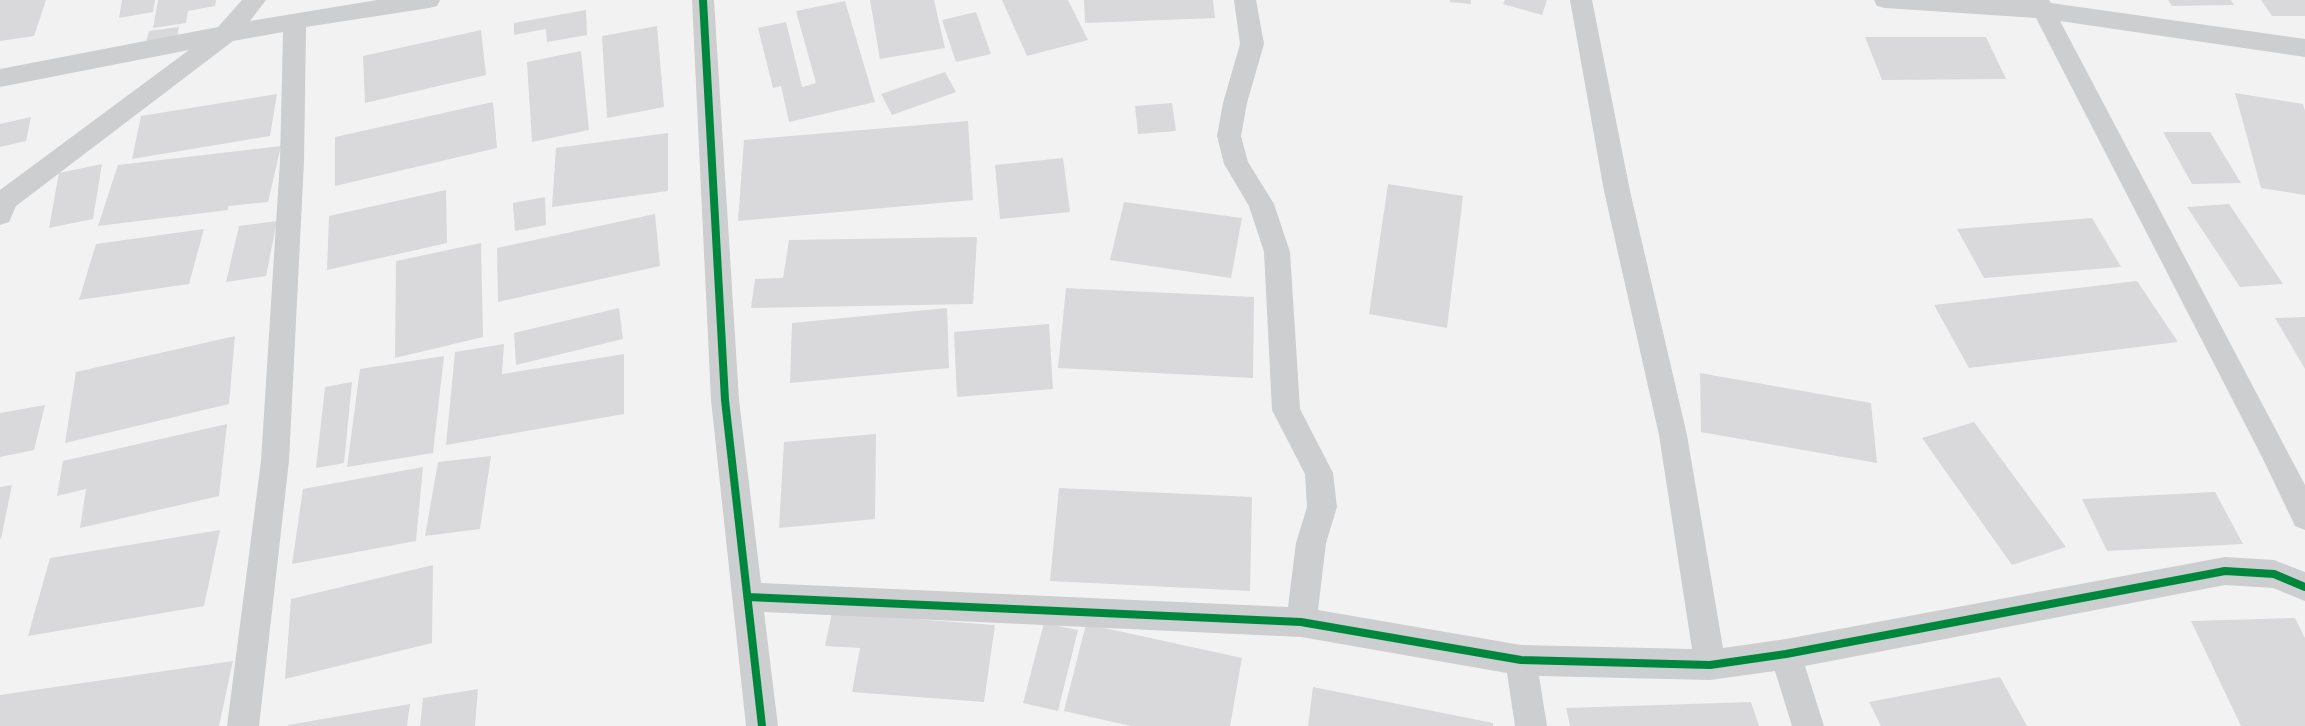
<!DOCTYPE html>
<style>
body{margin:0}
canvas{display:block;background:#f3f2f2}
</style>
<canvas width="2305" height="726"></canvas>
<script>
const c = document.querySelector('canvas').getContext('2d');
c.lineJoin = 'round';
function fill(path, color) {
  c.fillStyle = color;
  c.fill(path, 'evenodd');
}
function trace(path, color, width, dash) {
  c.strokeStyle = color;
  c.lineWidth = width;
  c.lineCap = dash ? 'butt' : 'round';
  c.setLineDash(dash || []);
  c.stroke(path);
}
fill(new Path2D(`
 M0,0H46L34,36L0,41Z
 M122,0H155L153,12L119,18Z
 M158,0H216L215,6L188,11L186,23L153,28Z
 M870,0H934L945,48L880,59Z
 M1002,0H1068L1088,40L1027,56Z
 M1084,0H1213L1215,18L1085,23Z
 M1450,0H1471V4L1450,2Z
 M1505,0H1547L1542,15L1503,4Z
 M2168,0H2231L2234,5L2172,6Z
 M2261,0H2305V16H2272Z
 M845,1L875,102L789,122L781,86L773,88L758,28L786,22L802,87L816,83L796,11Z
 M586,10L587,35L547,42L546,29L514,35V23Z
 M976,12L991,54L956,62L942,20Z
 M657,26L664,107L607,118L602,36Z
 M179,27L177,38L146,42L149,31Z
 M481,30L486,75L365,103L363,56Z
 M1865,37H1986L2006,79L1882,80Z
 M581,51L589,130L532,142L527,62Z
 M945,72L956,92L892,115L881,94Z
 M2235,93L2303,104L2305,111V195L2261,188Z
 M277,94L270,136L132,159L141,116Z
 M493,102L497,148L335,186V137Z
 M1172,103L1176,131L1138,134L1135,106Z
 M31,117L26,141L0,147V124Z
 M968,121L973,200L738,221L744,140Z
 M2163,132H2210L2241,183L2192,184Z
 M668,133V191L552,207L556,148Z
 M281,146L268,202L228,206V210L98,226L118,165Z
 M1063,158L1070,212L1000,219L995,165Z
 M102,164L93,219L49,228L59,173Z
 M1388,184L1463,196L1447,328L1369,314Z
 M446,190L447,243L327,270L329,216Z
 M545,197L546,225L515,231L513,203Z
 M1124,202L1242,218L1231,278L1110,260Z
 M2229,204L2283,284L2240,287L2187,207Z
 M655,214L660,266L498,302L497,248Z
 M2092,218L2121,267L1984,278L1957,229Z
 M277,221L266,276L226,282L239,226Z
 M204,229L189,284L79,300L96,244Z
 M977,237L973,304L751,308L755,279L783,278L789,240Z
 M481,243L483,337L395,358L396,261Z
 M2137,281L2178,342L1969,368L1934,305Z
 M1066,288L1254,297L1253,378L1058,368Z
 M619,308L623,339L516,365L514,333Z
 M947,308L949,368L790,383L792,323Z
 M2305,317V369L2275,318Z
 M1049,324L1053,389L957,397L954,332Z
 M235,336L229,404L65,443L76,372Z
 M504,344L502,374L624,354V414L446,445L455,352Z
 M444,356L433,453L347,467L360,369Z
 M1700,373L1871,403L1877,463L1701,432Z
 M352,382L344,463L316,468L325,387Z
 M45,405L34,450L0,457V413Z
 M1974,422L2066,547L2012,565L1922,438Z
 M227,424L219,496L80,528L86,489L57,496L63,461Z
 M876,434L875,519L779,528L784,442Z
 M491,456L480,529L425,536L438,462Z
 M423,467L416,541L292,564L303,489Z
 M12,485L1,539L0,538V487Z
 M1059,488L1252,497L1250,591L1050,581Z
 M2215,492L2243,544L2107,551L2082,499Z
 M220,530L204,606L28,636L50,558Z
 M433,565L432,643L285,679L291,599Z
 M832,613L995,625L984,702L852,692L860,648L825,646Z
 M2295,618L2305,638V726H2241L2191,621Z
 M1044,623L1078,630L1058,711L1023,703Z
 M1086,624L1242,658L1230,726H1131L1064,711Z
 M233,661L219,726H0V695Z
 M2000,677L2027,726H1881L1869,702Z
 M1313,687L1493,723V726H1308Z
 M478,689L475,726H420L423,698Z
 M1751,702L1759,726H1570L1566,708Z
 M410,704L407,726H288V725Z`), '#d9d9db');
fill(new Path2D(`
 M242,0H266L250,21L377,0H440L437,6L429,8L306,27L304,161L289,461L259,726H227L261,461L280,161L283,32L233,41L16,206L9,222L0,225V190L189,50L0,87V69L218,27Z
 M692,0H714L739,400L761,583L1288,607L1296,543L1307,507L1305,474L1272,410L1264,252L1249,206L1224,164L1217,136L1223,103L1240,44L1234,0H1256L1264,44L1247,103L1241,136L1248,162L1274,204L1290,252L1300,409L1333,473L1337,507L1326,543L1318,610L1521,645L1692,649L1659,435L1604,191L1570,0H1592L1630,191L1687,435L1723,648L1786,639L2225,557L2274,560L2305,572V601L2273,588L2225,585L1805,666L1824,726H1792L1775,671L1710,680L1539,676L1547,726H1515L1507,673L1301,637L764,612L778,726H746L711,400Z
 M1874,0H2049L2051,3L2305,39V57L2060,21L2305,485V530L2295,526L2262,457L2036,18L1885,8L1877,6Z`), '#ccced0');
trace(new Path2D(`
 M703,0L725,400L762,726
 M748,597L1301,622L1521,660L1710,665L1786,654L2225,571L2274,574L2305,587`), '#00873e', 8);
</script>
